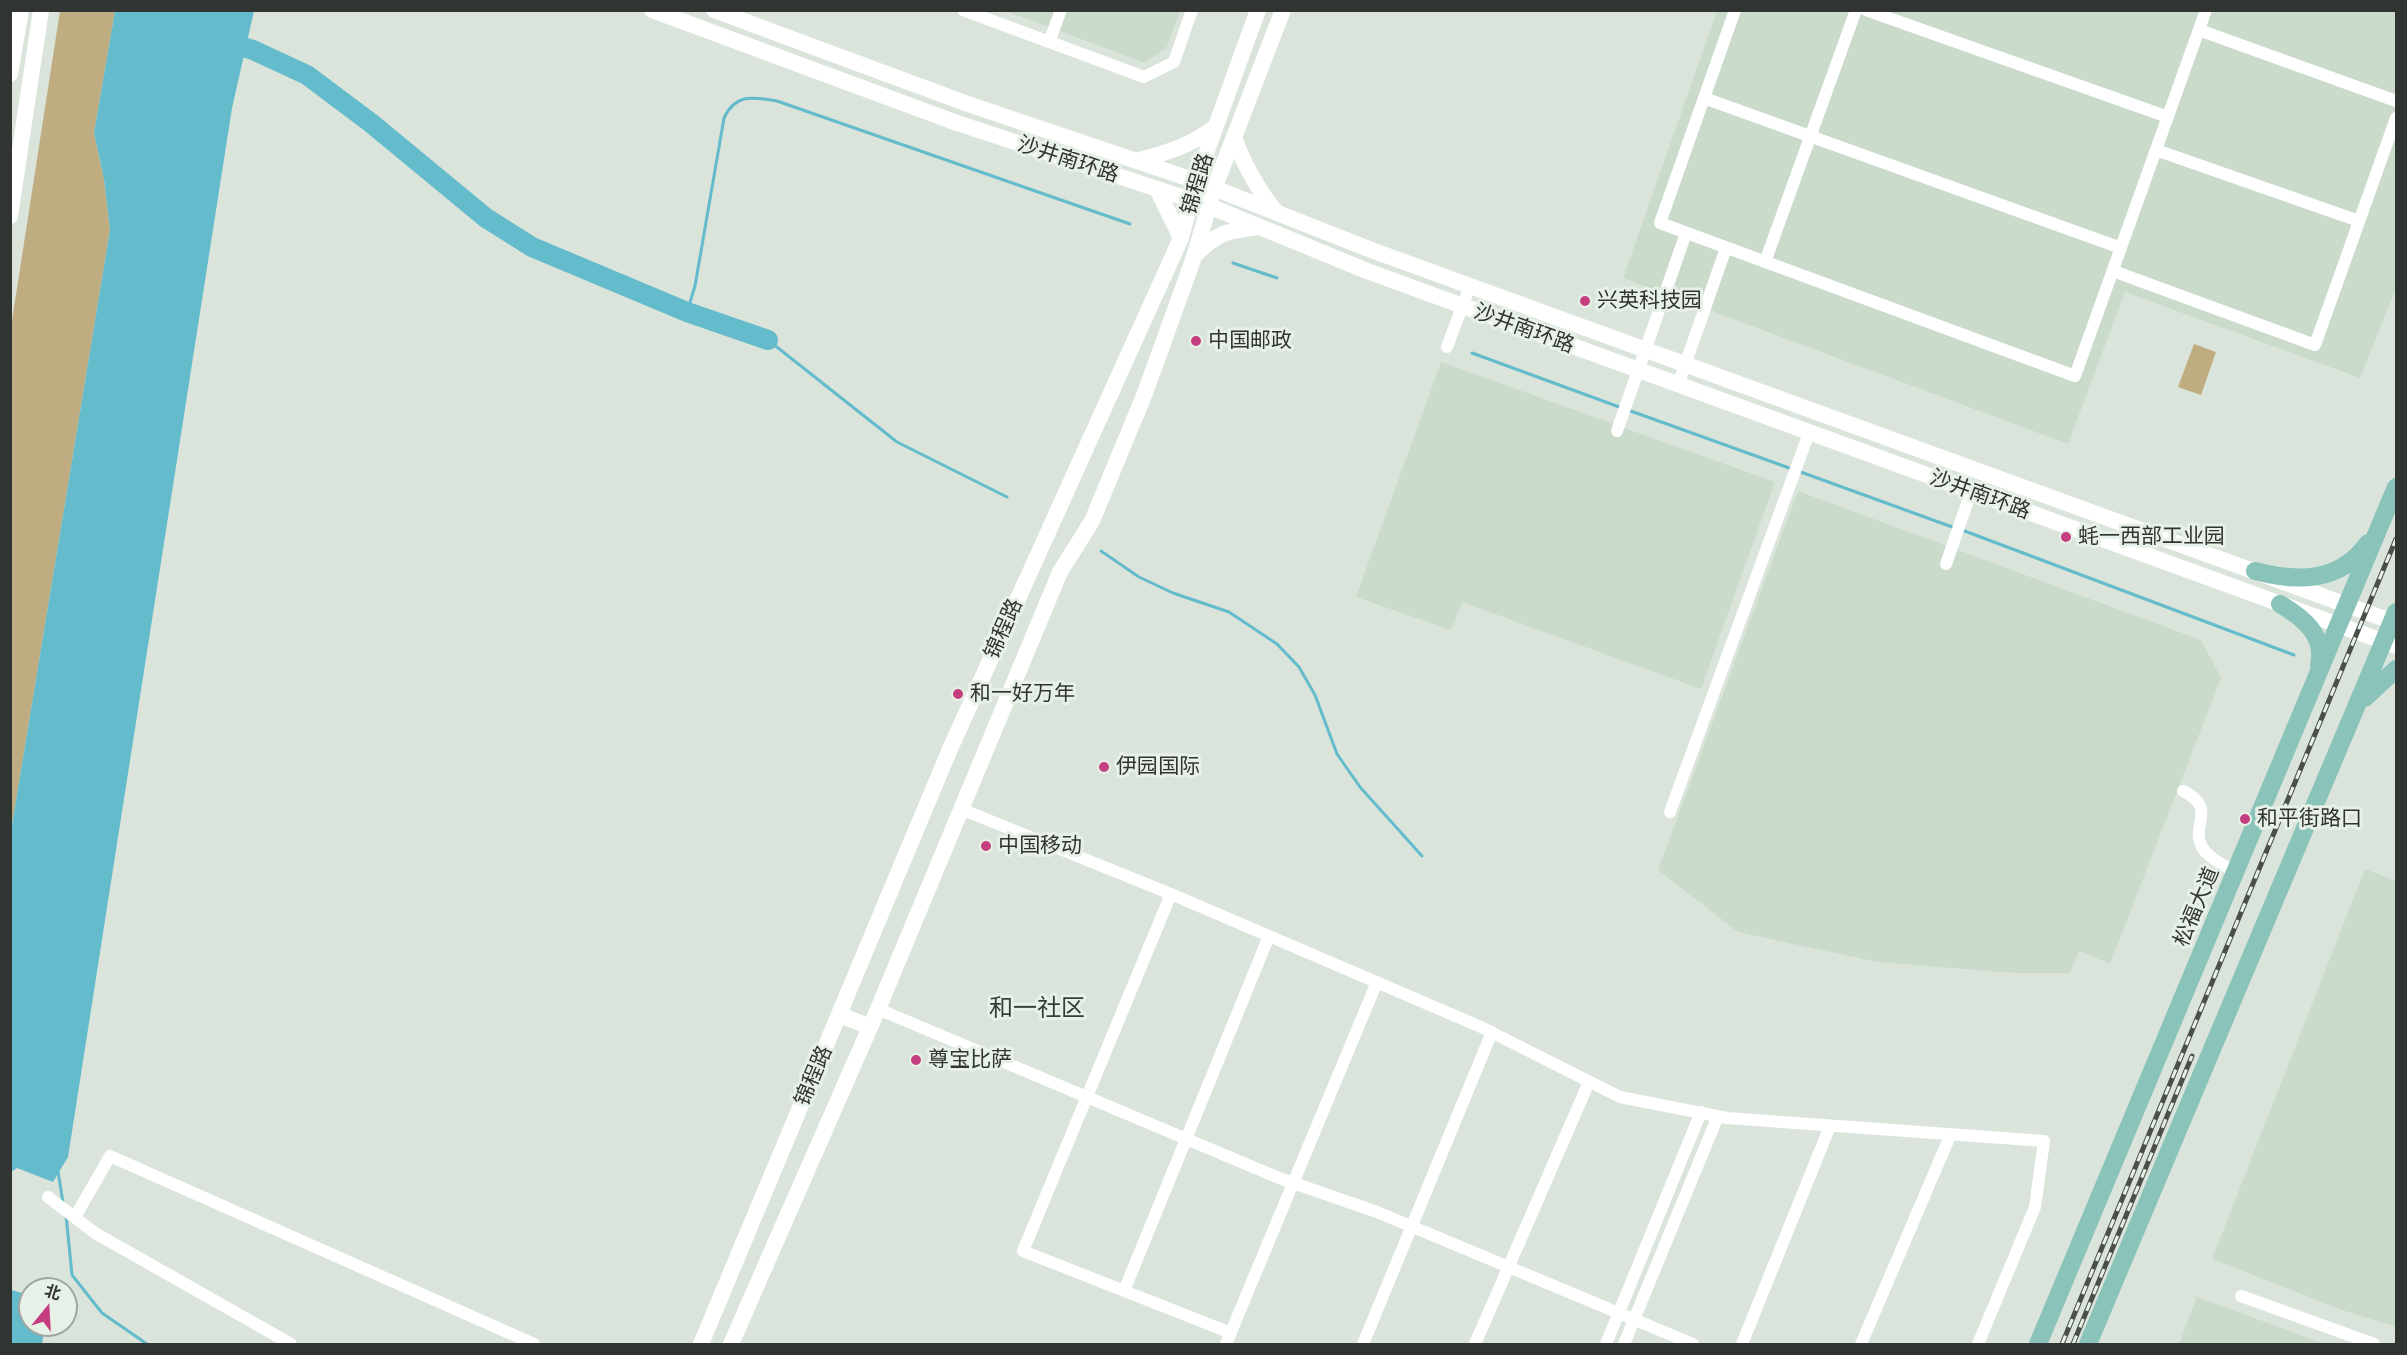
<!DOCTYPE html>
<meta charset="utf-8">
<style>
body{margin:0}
#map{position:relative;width:2407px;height:1355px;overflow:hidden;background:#dae4db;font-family:"PT Sans Narrow","Noto Sans SC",sans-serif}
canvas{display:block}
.frame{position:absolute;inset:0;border:12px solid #313531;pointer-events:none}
.north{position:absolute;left:18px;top:1277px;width:60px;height:60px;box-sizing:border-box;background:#e7f1e8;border:2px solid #9ea69f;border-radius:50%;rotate:18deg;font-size:16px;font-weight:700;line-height:24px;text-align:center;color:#313531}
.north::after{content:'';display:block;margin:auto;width:21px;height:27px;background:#c53f80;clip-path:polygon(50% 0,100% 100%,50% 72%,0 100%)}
</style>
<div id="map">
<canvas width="2407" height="1355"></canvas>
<div class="frame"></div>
<div class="north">北</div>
</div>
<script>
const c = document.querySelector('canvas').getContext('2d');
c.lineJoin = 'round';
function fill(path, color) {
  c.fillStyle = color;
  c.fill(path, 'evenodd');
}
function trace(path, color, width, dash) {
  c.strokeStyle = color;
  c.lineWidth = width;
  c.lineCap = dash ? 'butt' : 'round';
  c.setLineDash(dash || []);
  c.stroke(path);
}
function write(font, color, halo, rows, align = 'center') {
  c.font = font + ' "PT Sans Narrow","Noto Sans SC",sans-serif';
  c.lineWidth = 6;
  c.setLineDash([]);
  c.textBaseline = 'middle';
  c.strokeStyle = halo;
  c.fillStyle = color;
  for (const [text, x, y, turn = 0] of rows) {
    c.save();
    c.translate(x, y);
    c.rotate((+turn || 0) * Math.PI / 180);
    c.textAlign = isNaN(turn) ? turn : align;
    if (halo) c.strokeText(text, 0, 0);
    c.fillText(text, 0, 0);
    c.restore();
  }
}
fill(new Path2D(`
 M1006,11H1180L1167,47L1145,63Z
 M1717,11H2396V288L2360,378L2125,292L2068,444L1623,278Z
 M1441,362L1775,482L1701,689L1462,602L1451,630L1356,597Z
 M1798,491L2201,640L2221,678L2110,964L2079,951L2070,973H2015L1877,962L1738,932L1658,870Z
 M2365,869L2396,881V1327L2345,1311L2212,1259Z
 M2197,1297L2325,1344H2179Z`), '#cadbcc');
fill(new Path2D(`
 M60,11H115L94,133L104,179L110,230L11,831V327Z
 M2194,344L2216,352L2201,395L2178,387Z`), '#bfac80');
fill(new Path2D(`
 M115,11H254L232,108L68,1157L53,1182L17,1168L11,1172V831L110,230L104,179L94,133Z
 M11,1290L30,1295V1325H45L42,1344H11Z`), '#63bbcb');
trace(new Path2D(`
 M1233,263L1277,278
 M687,312L695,286L724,118C736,93 753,97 777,101L1130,224
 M768,340L897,442L1007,497
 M1472,353L1622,408
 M1628,410L1792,469
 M1798,471L1955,528
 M1962,530L2294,655
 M1101,551L1139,577L1173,593L1229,612L1277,644L1299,667L1315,695L1337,754L1360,787L1422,856
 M58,1171L63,1203
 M66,1215L72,1275L102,1313L147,1344`), '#63bbcb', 3);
trace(new Path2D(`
 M221,40L253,50L307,75L371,123L486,218L532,247L687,312L768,340`), '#63bbcb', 20);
trace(new Path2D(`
 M963,10L1144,77L1174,62L1192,10
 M1735,10L1660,223L2075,376L2206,10
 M1866,10L2168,117
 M2199,30L2396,101
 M1049,42L1061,10
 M1704,98L2121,248
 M2156,150L2359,221
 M1765,262L1856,10
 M2113,271L2315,345L2396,118
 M1447,347L1470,286
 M1678,385L1726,248
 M1617,431L1686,233
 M1946,564L1971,492
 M2183,791C2218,808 2190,825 2202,847C2209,859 2224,865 2235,872
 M961,809L1171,894L1481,1027L1620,1097L1727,1118L2044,1141L2035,1207L1978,1344
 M1670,812L1809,433
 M1171,894L1023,1251L1231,1333
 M878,1009L1279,1178L1377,1212L1693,1344
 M48,1197L95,1233L291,1344
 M75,1217L110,1156L534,1344
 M1124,1291L1269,936
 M2241,1296L2374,1344
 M1226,1344L1377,982
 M1363,1344L1492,1032
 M1475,1344L1589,1082
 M1606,1344L1701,1112
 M1624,1344L1718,1116
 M1742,1344L1830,1126
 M1861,1344L1950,1136`), '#fff', 12);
trace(new Path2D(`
 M652,10L957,123L1209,206L1367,271L2396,646
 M714,10L965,103L1196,181L1374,251L2396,623
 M10,74L21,10
 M1234,137C1244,166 1257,188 1276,212
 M1136,161C1166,153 1190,146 1215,127
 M1157,189L1181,238
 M10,216L41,10
 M1194,256C1217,233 1226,231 1258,227
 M840,1015L870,1027
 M701,1344L950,749L1181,238L1196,181L1258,10
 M731,1344L878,1009L1060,572L1092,521L1145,393L1194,257L1214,189L1283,10`), '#fff', 16);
trace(new Path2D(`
 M2255,571C2297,582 2340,583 2368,543
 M2280,604C2302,617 2326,635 2319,665
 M2365,698L2396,669
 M2038,1344L2396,487
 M2088,1344L2396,612`), '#8ac3b9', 18);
const rail = new Path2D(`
 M2062,1344L2396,539
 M2073,1344L2192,1056`);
trace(rail, '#4a4f4a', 5);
trace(rail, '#e7f1e8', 3, [9]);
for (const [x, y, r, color] of [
 [1585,301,6,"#c53f80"],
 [1196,341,6,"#c53f80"],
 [2066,537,6,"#c53f80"],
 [958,694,6,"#c53f80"],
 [1104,767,6,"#c53f80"],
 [2245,819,6,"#c53f80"],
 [986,846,6,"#c53f80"],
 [916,1060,6,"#c53f80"]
]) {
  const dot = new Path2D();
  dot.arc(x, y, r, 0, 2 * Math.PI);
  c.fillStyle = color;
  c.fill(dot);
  trace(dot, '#e7f1e8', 2);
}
write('21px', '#313531', '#e7f1e8', [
 ["沙井南环路",1068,160,18],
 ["锦程路",1198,184,-73],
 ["沙井南环路",1524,329,20],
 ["沙井南环路",1980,495,20],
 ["锦程路",1004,629,-66],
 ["松福大道",2197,907,-67],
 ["锦程路",814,1076,-67]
]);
write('21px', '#313531', '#e7f1e8', [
 ["兴英科技园",1597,301],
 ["中国邮政",1208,341],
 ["蚝一西部工业园",2078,537],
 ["和一好万年",970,694],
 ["伊园国际",1116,767],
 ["和平街路口",2257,819],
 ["中国移动",998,846],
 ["尊宝比萨",928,1060]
], 'left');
write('24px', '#363e37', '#e7f1e8', [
 ["和一社区",1037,1009]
]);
</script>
